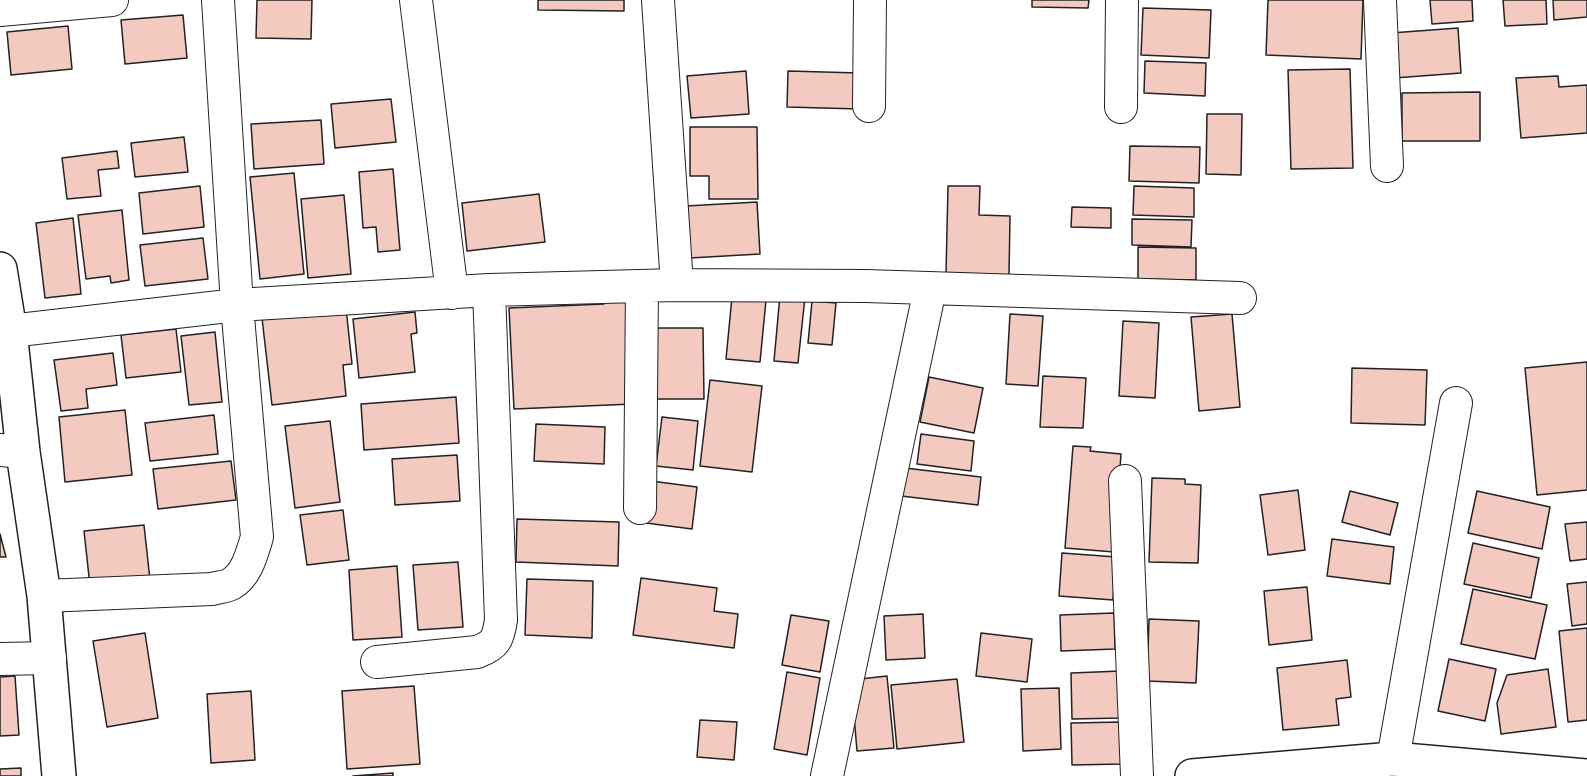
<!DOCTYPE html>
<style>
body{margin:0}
canvas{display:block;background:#fff}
</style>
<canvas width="1587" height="776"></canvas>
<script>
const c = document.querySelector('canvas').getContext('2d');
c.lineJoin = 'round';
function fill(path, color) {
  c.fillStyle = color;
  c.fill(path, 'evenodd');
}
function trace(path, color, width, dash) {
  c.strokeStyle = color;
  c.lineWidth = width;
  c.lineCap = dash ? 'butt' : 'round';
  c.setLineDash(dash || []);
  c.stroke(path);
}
const building = new Path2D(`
 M257,0H312L311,39L256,38Z
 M538,0H624V11L538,10Z
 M1032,0H1089L1088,8L1032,7Z
 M1268,0H1363L1361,59L1266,55Z
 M1430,0H1472L1473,21L1432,24Z
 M1503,0H1546L1547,24L1505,26Z
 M1553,0H1587V17L1554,20Z
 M1143,8L1211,10L1209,58L1141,55Z
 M183,15L187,58L125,64L121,20Z
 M68,26L72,69L11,75L7,32Z
 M1458,28L1461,73L1394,78L1391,33Z
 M1145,61L1206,63L1205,96L1144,93Z
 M1350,69L1353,168L1291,169L1288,70Z
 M746,71L749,114L691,118L687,76Z
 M788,71L860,73L859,109L787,107Z
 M1558,76L1559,87L1587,85V133L1521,138L1516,78Z
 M1480,92V141H1402V93Z
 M391,99L396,142L335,148L331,104Z
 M1207,114H1242L1241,175L1206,174Z
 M321,120L324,164L254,169L251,124Z
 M690,127H757L758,199H709V176H690Z
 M184,137L188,172L135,177L131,143Z
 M1130,146L1200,147L1199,183L1129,181Z
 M117,151L119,168L98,170L101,196L67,199L62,158Z
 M393,169L400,250L378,252L376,227L363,228L359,172Z
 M294,173L304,274L260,279L250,177Z
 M200,186L204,227L143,234L139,193Z
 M948,186H980L979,215L1010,216L1009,275L946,273Z
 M1134,186L1194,188V217L1133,215Z
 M539,194L545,242L467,251L462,203Z
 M344,195L351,274L308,278L301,199Z
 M757,202L760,254L690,258L686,206Z
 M1072,207L1111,208V228L1071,227Z
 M122,210L129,280L111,283L110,276L86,279L78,215Z
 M73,218L81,294L45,298L36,223Z
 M1132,219L1192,220L1191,247L1132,245Z
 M203,238L208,279L145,286L140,245Z
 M1138,247L1196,248V280L1138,279Z
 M628,293L633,404L514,409L509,308L604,304V294Z
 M780,295L805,297L798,363L774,361Z
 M732,297L766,300L760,362L726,359Z
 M812,301L836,303L832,345L808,343Z
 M346,308L352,364L343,365L346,396L272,405L262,318Z
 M415,312L417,333L411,334L415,372L359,378L353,319Z
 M1010,314L1043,316L1038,386L1006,384Z
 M1232,314L1240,407L1199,411L1191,317Z
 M1123,321L1159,323L1155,398L1119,396Z
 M649,328H703L704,399H649Z
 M176,329L181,372L126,378L121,335Z
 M215,332L222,402L189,405L181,336Z
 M113,353L117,385L86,389L88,408L61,411L54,360Z
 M1587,362V490L1537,495L1525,368Z
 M1352,368L1427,370L1425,425L1351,423Z
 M1043,376L1086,378L1083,428L1040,427Z
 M929,377L983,388L974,433L920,422Z
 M710,380L762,386L752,472L700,466Z
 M456,397L459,443L364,450L361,404Z
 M125,410L132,475L65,482L59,417Z
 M214,415L218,454L150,461L145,423Z
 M662,417L698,421L693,470L656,466Z
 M330,421L340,502L295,508L285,426Z
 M536,424L605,427L604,464L534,461Z
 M921,434L974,441L971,471L917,464Z
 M1073,446L1091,447L1090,451L1121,454L1114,552L1065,548Z
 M457,455L460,501L395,505L392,459Z
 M231,461L236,500L158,509L153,469Z
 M905,468L981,477L978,505L901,496Z
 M1152,478L1185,479V484L1201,485L1198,563L1149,562Z
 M651,481L697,487L692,529L646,523Z
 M1298,490L1305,550L1268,555L1260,495Z
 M1350,491L1398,503L1390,535L1342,522Z
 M1477,491L1550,507L1542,549L1468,533Z
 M343,510L349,560L307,565L300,515Z
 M517,519L619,522L618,566L516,562Z
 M1587,522V559L1570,561L1565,524Z
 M144,525L150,580L90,586L84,531Z
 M0,534L6,557H0Z
 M1332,539L1394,547L1390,584L1327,576Z
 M1473,543L1539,558L1531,598L1464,584Z
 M1062,553L1116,557L1113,600L1059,596Z
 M458,562L463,627L418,630L413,565Z
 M397,566L402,637L353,640L349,570Z
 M641,578L717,588L714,611L738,614L734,648L633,635Z
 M527,579L593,581L592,638L525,635Z
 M1587,582V624L1572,626L1567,584Z
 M1307,587L1312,640L1269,645L1264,591Z
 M1473,589L1547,605L1535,659L1461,644Z
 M1114,613L1115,649L1061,651L1060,615Z
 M923,614L925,658L886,660L884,616Z
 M791,615L829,621L820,672L782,665Z
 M1149,619L1199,621L1196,683L1147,681Z
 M1587,628V720L1568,722L1559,631Z
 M145,633L158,718L107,727L93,641Z
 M981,633L1032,639L1027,682L976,676Z
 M1449,659L1496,669L1485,721L1438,711Z
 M1347,660L1351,697L1336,699L1339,725L1283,730L1277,668Z
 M1548,669L1556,727L1501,734L1497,703L1507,675Z
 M1121,671L1122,718L1072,719L1071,673Z
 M787,672L820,678L807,755L774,749Z
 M15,676L19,735L0,736V677Z
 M887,676L894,748L857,751L851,680Z
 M957,679L964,742L897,749L891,685Z
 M414,686L420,764L347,769L342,691Z
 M1059,688L1061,749L1023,751L1021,689Z
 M251,691L255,760L211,763L207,694Z
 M700,720L737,722L734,760L697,757Z
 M1121,722L1122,764L1072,765L1071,723Z
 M21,768V776H0V769Z
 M393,773V776H353Z`);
fill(building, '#f3c9c0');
trace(building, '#222', 1.5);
const minor = new Path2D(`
 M416,0L452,293
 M658,0L677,285
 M1380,0L1387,166
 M0,10L112,0
 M869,106L870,0
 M1121,107L1122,0
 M10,331L237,305L489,290L677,285L866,286L1240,298
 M0,450L23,452
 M1125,481L1137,776
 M640,508L642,287
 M44,596L212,589C218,587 226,587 231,584C247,575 252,553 257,537L237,305L218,0
 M0,659L50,658
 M377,662L477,652C496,645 498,639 501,620L489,290
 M1393,759L1456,403
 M827,776L930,289`);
const tertiary = new Path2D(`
 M0,269L10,331L23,452L44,596L59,776
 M1192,776L1393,759L1587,776`);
trace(minor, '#222', 34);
trace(tertiary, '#222', 36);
trace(minor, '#fff', 32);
trace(tertiary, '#fff', 33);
</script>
